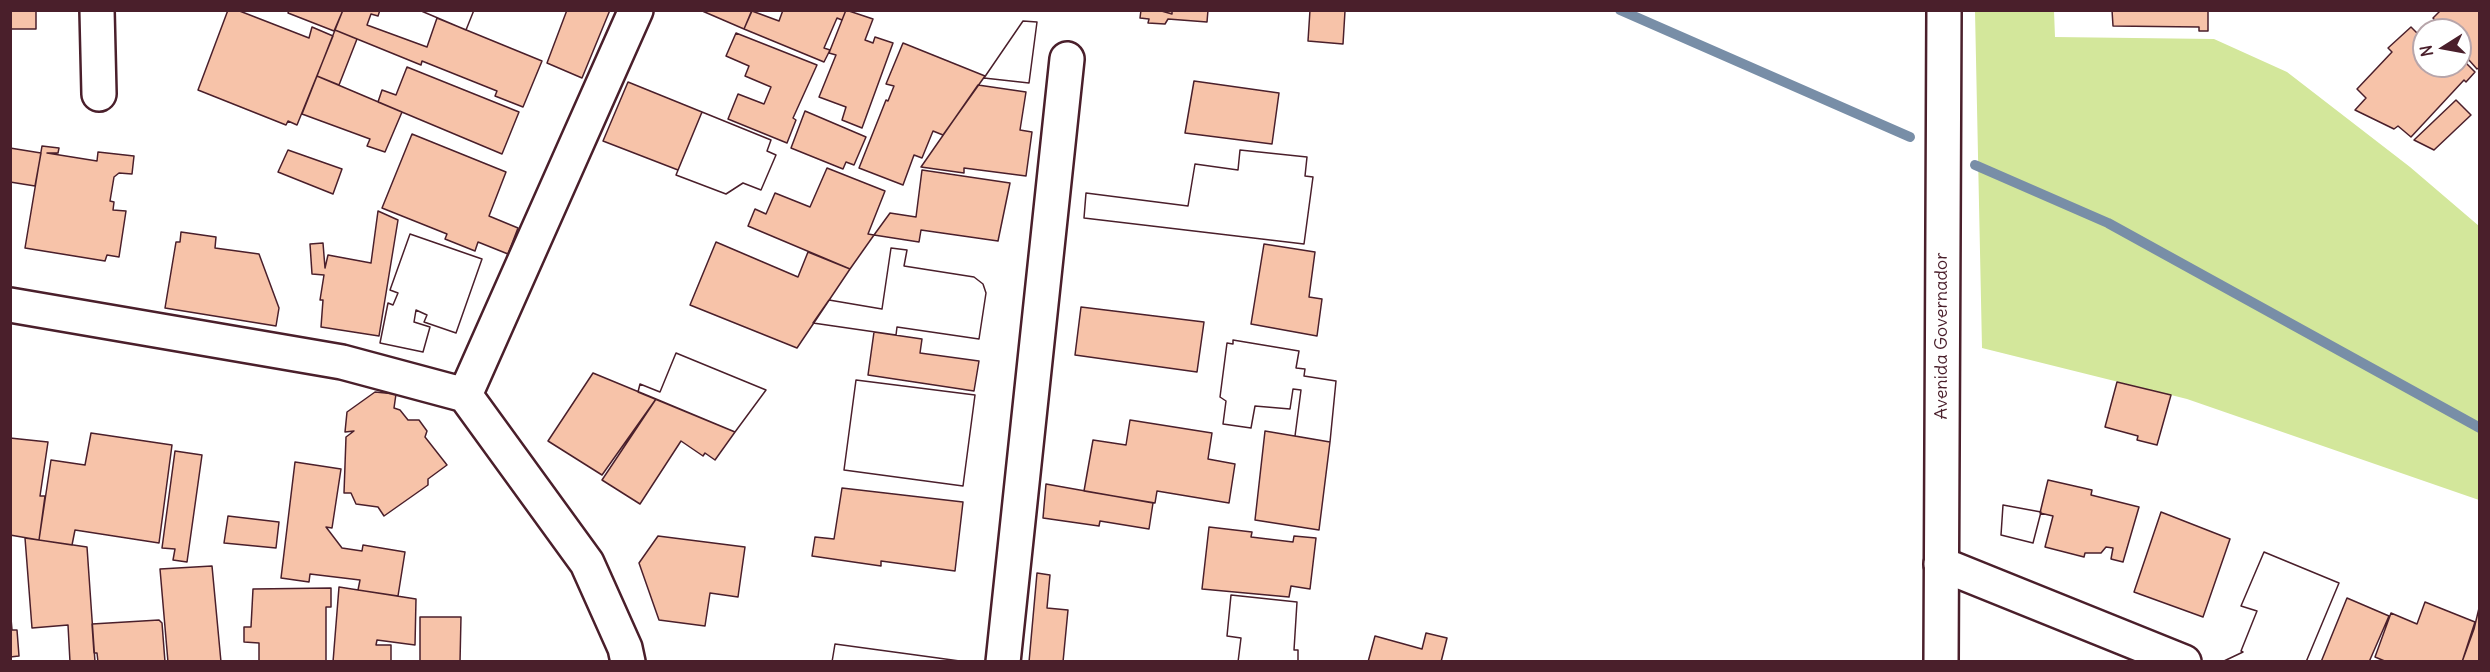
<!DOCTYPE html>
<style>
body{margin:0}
#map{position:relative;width:2490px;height:672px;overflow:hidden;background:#fff;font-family:Delius,sans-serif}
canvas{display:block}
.frame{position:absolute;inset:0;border:12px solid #4a1f2b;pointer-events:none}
.north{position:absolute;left:2412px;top:18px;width:60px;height:60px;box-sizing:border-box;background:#fff;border:2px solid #b7a5aa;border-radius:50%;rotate:259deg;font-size:16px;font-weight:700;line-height:24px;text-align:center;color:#4a1f2b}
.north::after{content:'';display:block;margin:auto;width:21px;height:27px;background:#4a1f2b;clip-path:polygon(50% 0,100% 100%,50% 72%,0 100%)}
</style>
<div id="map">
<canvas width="2490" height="672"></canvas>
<div class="frame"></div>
<div class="north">N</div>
</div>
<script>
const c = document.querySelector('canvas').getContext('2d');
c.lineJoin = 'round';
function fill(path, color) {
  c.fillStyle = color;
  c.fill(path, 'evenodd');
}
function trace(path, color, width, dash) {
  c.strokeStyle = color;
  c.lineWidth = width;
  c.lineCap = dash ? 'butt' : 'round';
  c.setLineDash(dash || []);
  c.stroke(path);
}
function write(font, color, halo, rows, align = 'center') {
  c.font = font + ' Delius,sans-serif';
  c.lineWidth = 5;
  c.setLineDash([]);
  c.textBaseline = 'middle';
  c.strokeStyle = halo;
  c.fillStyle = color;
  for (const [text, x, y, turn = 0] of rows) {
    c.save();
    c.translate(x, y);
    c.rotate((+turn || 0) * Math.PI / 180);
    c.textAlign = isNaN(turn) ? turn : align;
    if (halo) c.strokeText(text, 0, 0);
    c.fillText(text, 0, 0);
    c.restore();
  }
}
fill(new Path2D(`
 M1975,11H2054L2055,37L2214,39L2287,72L2410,167L2479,226V500L2187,399L1982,348Z`), '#d3e79b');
trace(new Path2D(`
 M1620,10L1910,137
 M1975,165L2108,223L2480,428`), '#788ea7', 10);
const building = new Path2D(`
 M10,10H36V29H10Z
 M228,10H237L309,38L312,27L333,36L297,125L288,121L286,125L198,90Z
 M289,10H343L334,31L288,13Z
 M343,10H380L378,16L371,14L367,25L427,47L437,18L542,61L523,107L495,96L497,91L422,61L421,65L335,30Z
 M419,10H474L466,30Z
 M419,10H474L466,30Z
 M567,10H610L582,78L547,63Z
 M700,10H752L744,29Z
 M783,10H846L842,20L837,18L824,48L830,50L824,62L744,29L752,11L779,21Z
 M846,10L873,19L865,40L873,43L875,37L893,43L862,128L842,120L846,107L819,97L836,55L829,53Z
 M1141,10H1208L1207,22L1168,19L1165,24L1148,23L1149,19L1140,18Z
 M1158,10H1172V14Z
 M1158,10H1172V14Z
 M1310,10L1345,11L1343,44L1308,41Z
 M2112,10H2208V31H2199V27L2113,26Z
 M2441,10H2480V67L2477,69L2460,50V30H2443L2433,18Z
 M1023,21L1037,22L1029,83L984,78Z
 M1023,21L1037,22L1029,83L984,78Z
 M2411,27L2424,40V66H2460L2461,58L2475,72L2466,82L2464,80L2411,137L2398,126L2394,129L2355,110L2366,98L2357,89L2392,52L2388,48Z
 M335,30L357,39L339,85L317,76Z
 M736,33L817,65L793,118L796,120L787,143L728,119L738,94L764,104L771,87L745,76L749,66L726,56Z
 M903,43L985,76L943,135L933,131L922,158L914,155L903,185L859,168L886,100L888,101L894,86L886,84Z
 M407,67L519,112L502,154L378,102L382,90L396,95Z
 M317,76L402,112L385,152L367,146L370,139L302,114Z
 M1194,81L1279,93L1272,144L1185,133Z
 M628,82L702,112L678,170L603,141Z
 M978,85L1026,92L1020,130L1032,132L1026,176L964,168V173L921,167Z
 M2456,100L2471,115L2434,150L2414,140Z
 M805,111L866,137L854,165L846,162L843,169L791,148Z
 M702,112L771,140L767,151L776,155L761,190L743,183L726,194L676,175Z
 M702,112L771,140L767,151L776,155L761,190L743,183L726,194L676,175Z
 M412,134L506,172L489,216L518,228L508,254L478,242L475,251L445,239L447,234L382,208Z
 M42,146L59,148L58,153H47L97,161L98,152L134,156L132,174L119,173L114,177L110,201L114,202L113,210L126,211L119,257L107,255L105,261L25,248Z
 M10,148L41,153L35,186L10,182Z
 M288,150L342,169L333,194L278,172Z
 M1240,150L1307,157L1305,176L1313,177L1304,244L1084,218L1086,193L1188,206L1195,164L1238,170Z
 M1240,150L1307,157L1305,176L1313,177L1304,244L1084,218L1086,193L1188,206L1195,164L1238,170Z
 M827,168L885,191L868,234L874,235L850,269L748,226L755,209L766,214L775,193L810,207Z
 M922,170L1010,183L998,241L921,230L919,242L874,235L890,213L916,217Z
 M378,211L398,220L379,336L321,327L323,300H320L324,275L312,274L310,244L323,243L325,268L328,255L371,263Z
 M181,232L216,237L215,248L259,254L279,308L276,326L165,308L176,242H180Z
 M410,234L482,259L456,333L424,322L427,315L416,310L414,322L430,327L423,352L380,343L388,303L393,305L398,293L390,290Z
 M410,234L482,259L456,333L424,322L427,315L416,310L414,322L430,327L423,352L380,343L388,303L393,305L398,293L390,290Z
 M716,242L798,277L808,252L850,269L797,348L690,305Z
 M1264,244L1315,252L1309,297L1322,299L1317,336L1251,324Z
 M891,248L907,250L904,266L974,277L983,284L986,293L979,339L897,327L896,335L813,323L829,300L882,309Z
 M891,248L907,250L904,266L974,277L983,284L986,293L979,339L897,327L896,335L813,323L829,300L882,309Z
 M1081,307L1204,322L1197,372L1075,355Z
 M874,332L922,339L920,353L979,361L974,391L868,375Z
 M1233,340L1299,351L1296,368L1305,369L1304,376L1336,381L1330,442L1295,436L1301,390L1293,389L1290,409L1255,406L1251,428L1223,424L1226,401L1220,397L1227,343L1233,344Z
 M1233,340L1299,351L1296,368L1305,369L1304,376L1336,381L1330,442L1295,436L1301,390L1293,389L1290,409L1255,406L1251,428L1223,424L1226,401L1220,397L1227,343L1233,344Z
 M676,353L766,390L735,432L638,392L640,384L660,392Z
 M676,353L766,390L735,432L638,392L640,384L660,392Z
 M593,373L656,399L602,475L548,441Z
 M856,380L975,395L963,486L844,470Z
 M856,380L975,395L963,486L844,470Z
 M2117,382L2171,395L2157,445L2137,440L2138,436L2105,427Z
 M375,392L396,394L394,408L400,410L408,420H419L427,431L425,437L447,465L428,479V485L384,516L378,507L356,504L351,493H344L346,437L354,431L345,432L347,412Z
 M656,399L735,432L715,460L705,453L703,456L681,441L640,504L602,480Z
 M1130,420L1212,433L1208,459L1235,464L1229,503L1157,491L1155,503L1084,491L1093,440L1126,445Z
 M1265,431L1330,442L1319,530L1255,520Z
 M91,433L172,445L159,543L75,530L72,545L39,540L51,460L85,465Z
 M10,438L48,442L40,496H45L39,540L10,535Z
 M175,451L202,455L187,562L173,560L175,549L162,548Z
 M295,462L341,469L332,528L326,527L342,548L362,551L363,545L405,552L398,596L358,590L360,580L310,574L309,582L281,578Z
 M2048,480L2092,490L2091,495L2139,507L2123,562L2111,559L2113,548L2106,547L2101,553H2085L2084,557L2045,547L2053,516L2040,513Z
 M1046,484L1153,503L1149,529L1100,521L1099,526L1043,518Z
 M842,488L963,502L955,571L881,561V566L812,556L815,537L834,539Z
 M2003,505L2041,512L2033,543L2001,535Z
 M2003,505L2041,512L2033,543L2001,535Z
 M2161,512L2230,539L2203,617L2134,592Z
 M228,516L279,522L276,548L224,543Z
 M1209,527L1252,532L1251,537L1293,542L1294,536L1316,538L1310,589L1291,586L1289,597L1202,589Z
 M658,536L745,547L738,597L710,593L705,626L659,620L639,563Z
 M25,538L87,547L95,662H70L68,625L32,628Z
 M2264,552L2339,583L2306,662L2224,661L2243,652L2241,651L2257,611L2241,606Z
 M2264,552L2339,583L2306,662L2224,661L2243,652L2241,651L2257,611L2241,606Z
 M212,566L221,662H168L160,569Z
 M1037,573L1050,575L1047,608L1068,610L1063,662H1029Z
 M339,587L416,599L415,645L377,640L376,645H391V662H333Z
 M331,588V607H326V662H259V643L244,642V627H251L253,589Z
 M1231,595L1297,602L1294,650H1298V662H1238L1241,638L1227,636Z
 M1231,595L1297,602L1294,650H1298V662H1238L1241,638L1227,636Z
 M2347,598L2389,616L2369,662H2321Z
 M2425,602L2475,622L2462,662H2387L2375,657L2391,613L2417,624Z
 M2480,604V662H2462L2474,629Z
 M10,607L12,630H17L19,656L10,657Z
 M420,617H461L460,662H420Z
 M159,620L162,623L165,662H98L97,653H94L92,624Z
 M1426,633L1447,638L1441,662H1368L1375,636L1422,649Z
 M835,644L938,658L967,662H832Z
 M835,644L938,658L967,662H832Z`);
fill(building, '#f7c3a9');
trace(building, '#4a1f2b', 1.5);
const minor = new Path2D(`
 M97,10L99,94
 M10,305L342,362L465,395L587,563L625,648L628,662
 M465,395L636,10
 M1941,564L2184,662
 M1003,662L1067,59`);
const tertiary = new Path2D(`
 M1941,662L1944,10`);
trace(minor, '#4a1f2b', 38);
trace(tertiary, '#4a1f2b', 38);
trace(minor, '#fff', 33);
trace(tertiary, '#fff', 33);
write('18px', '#4a1f2b', '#fff', [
 ["Avenida Governador",1942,336,-90]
]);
</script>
